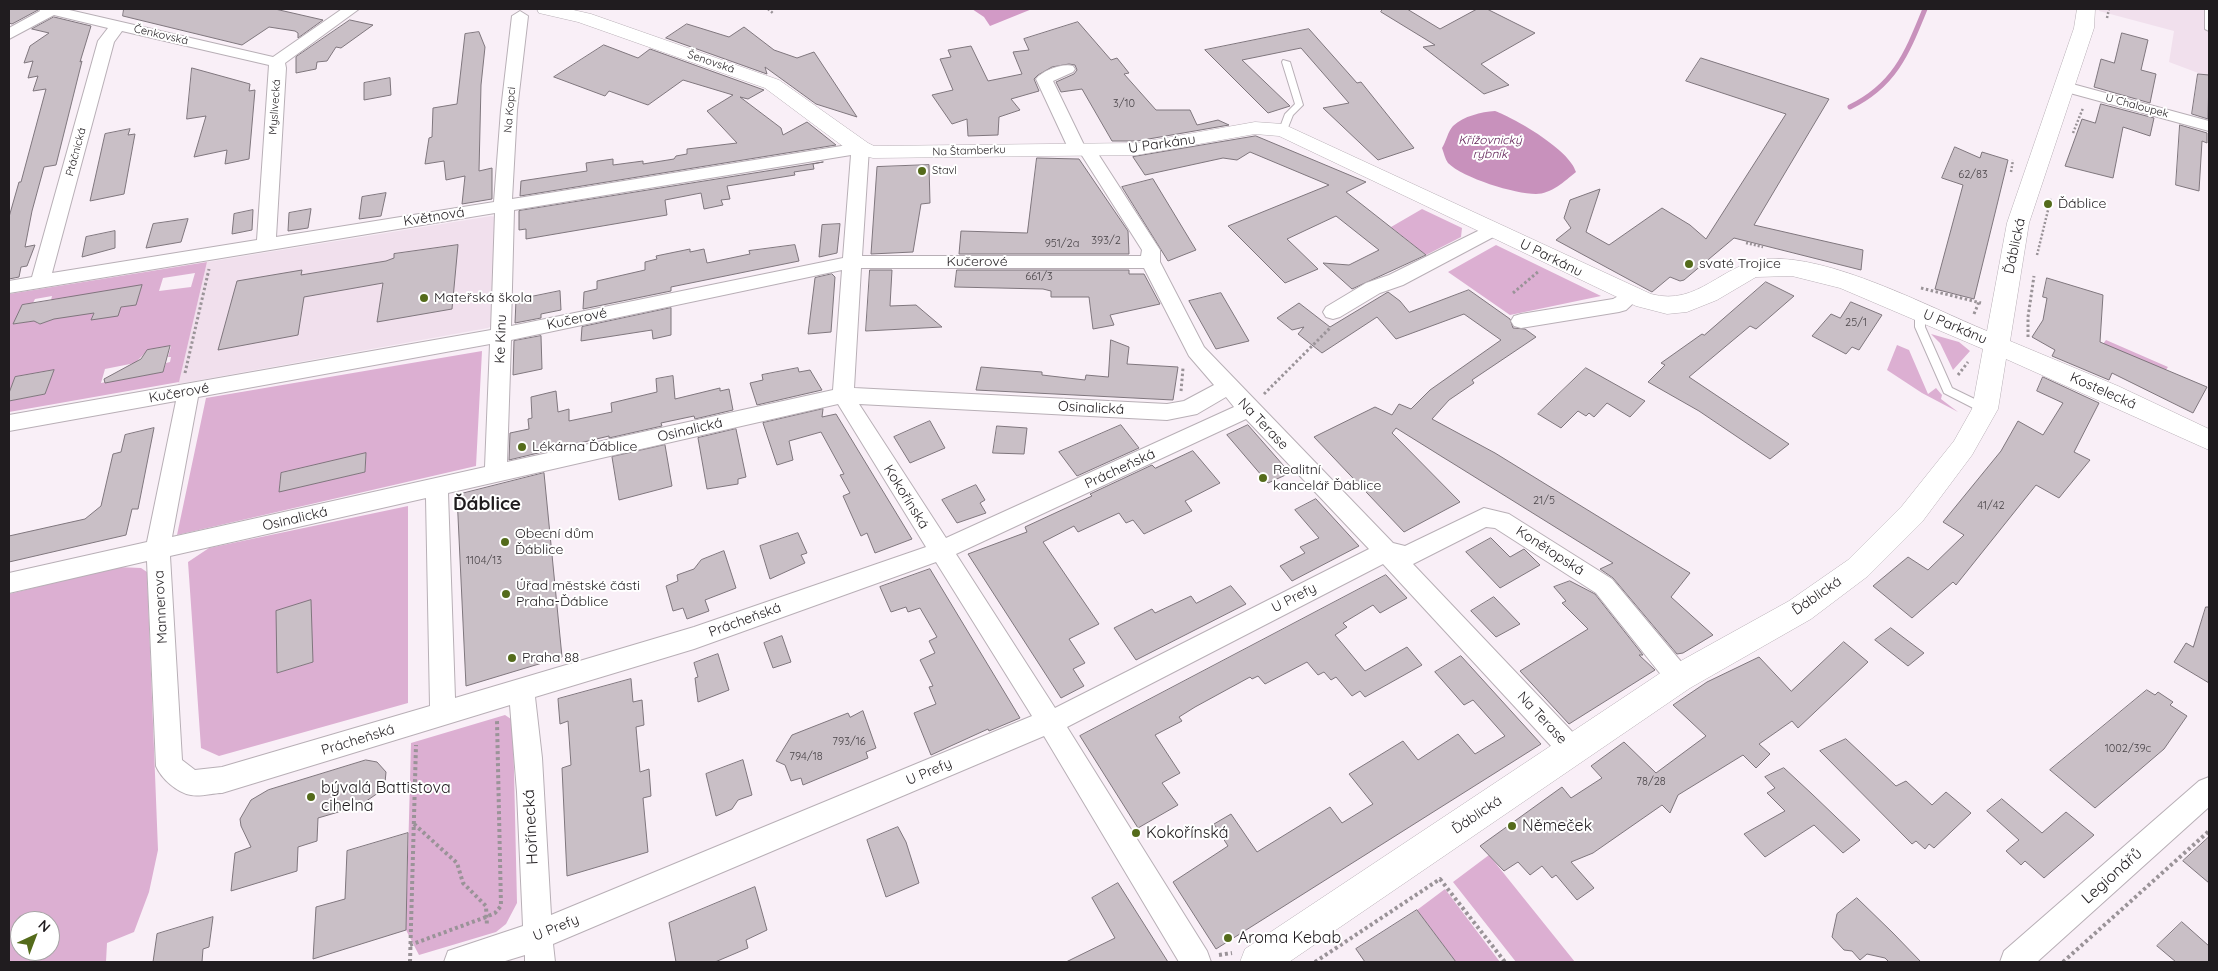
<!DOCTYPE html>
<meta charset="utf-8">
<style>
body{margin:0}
#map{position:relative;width:2218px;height:971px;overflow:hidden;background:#f9eff7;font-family:Quicksand,sans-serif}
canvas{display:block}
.frame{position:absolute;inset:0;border:10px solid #201c1f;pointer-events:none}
.north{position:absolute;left:10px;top:911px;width:50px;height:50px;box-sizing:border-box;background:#fff;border:1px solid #a6a4a5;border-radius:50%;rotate:43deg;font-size:14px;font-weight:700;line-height:20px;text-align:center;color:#201c1f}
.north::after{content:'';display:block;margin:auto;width:18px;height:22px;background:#546b1b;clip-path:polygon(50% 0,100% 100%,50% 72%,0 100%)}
</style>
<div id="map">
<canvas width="2218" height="971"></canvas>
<div class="frame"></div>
<div class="north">N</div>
</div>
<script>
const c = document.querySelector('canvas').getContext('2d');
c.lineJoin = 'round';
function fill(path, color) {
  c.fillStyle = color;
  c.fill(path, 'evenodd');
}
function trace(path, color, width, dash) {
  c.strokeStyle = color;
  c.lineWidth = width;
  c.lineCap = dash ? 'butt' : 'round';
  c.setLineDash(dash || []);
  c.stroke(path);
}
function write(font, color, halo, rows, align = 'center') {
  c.font = font + ' Quicksand,sans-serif';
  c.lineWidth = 4;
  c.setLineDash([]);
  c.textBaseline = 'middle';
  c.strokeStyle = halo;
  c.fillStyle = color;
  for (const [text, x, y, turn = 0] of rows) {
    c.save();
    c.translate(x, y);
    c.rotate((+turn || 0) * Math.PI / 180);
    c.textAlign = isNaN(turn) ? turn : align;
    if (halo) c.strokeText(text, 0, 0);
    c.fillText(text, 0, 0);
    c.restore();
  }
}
fill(new Path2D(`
 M2099,9H2209V77L2169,62L2174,31L2099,11Z
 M491,216L496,217V324L488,328L178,384L207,262Z`), '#f1e0ed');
fill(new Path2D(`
 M1422,209L1462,228L1461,237L1426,255L1391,227Z
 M1496,245L1601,296L1510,315L1448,272Z
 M207,262L179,382L9,412V401L45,394L54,370L15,377L9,393V294ZM195,273L191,287L159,291L163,278ZM141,289L136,304L121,307L91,320L101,292ZM52,296L51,300L70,297L51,320L40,324L37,323L38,320L14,324L22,305L33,303L35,299ZM171,346L168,357H171L170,362L166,363L163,372L101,383L105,369L135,363L148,350Z
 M1931,334L1959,342L1970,351L1953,370L1940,343Z
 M2106,340L2168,367L2165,371L2103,344Z
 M1897,345L1909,350L1928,394L1936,388L1942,395L1941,399L1958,412L1922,393L1887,370Z
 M482,351L476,466L177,535L206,398ZM366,454L365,472L279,491L281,473Z
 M408,506V703L219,756L201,748L188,562L209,548ZM277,611L313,662L277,673Z
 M117,567L141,568L147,572L158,850L149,892L134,932L107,943L106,962H9V594ZM20,921H50V951H20Z
 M505,715L511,719L513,727L517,903L506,924L496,932L419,955L406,930L411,743Z
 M1489,855L1575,962H1516L1453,882Z
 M1445,889L1500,962H1456L1417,910Z`), '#dcafd2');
fill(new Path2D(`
 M972,9H1032L990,26L984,17Z`), '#d29ac6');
fill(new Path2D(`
 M1495,111C1516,119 1570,150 1576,172C1565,181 1551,194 1536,194C1515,194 1463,178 1448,163C1445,159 1444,153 1442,148C1446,142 1448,131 1453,126C1464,116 1481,112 1495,111Z`), '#c891bc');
trace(new Path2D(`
 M1850,107C1895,85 1907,53 1925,9`), '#c891bc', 5);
const building = new Path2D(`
 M9,9H37L38,10L12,24L9,23Z
 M124,9H275L323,20L298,38V33L295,31L269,27L242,45L123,16Z
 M1383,9H1407L1440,29L1477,9H1487L1535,33L1481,64L1509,85L1484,94L1423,47L1435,45L1381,12Z
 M54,17L91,26L80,62L82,61L56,165L44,167L32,211L25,247L35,245L27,266L21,267L19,277L9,279V217L19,182H21L46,89L33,91L38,76L28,78L33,61L24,63L30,46L49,33L32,29Z
 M350,20L373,25L341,48L336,47L327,61L317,62L316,69L296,73V57Z
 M1078,22L1111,60L1117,58L1129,73L1124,74L1156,110H1190L1197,125L1218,120L1229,125L1137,141H1112L1082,89L1061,92L1056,82L1074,74L1077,70L1075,65L1069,64L1052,67L1038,75L1034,79L1039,91L1011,99L1020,110L999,117L998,135L968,136L967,119L952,124L932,95L953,90L940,59L951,57L948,50L971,46L988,81L1022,74L1013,52L1029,50L1024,39Z
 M687,24L729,37L744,27L774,50L797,58L814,52L857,117L816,104L765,67L767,74L666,38Z
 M1309,29L1357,83L1361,82L1414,148L1378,160L1323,108L1349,103L1301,48L1242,60L1290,106L1268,113L1205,50Z
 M479,32L485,47L481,85L479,171L492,168V199L462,204L465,176L446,180L444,161L425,164L429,138L432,137L433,108L457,104L465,34Z
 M2122,33L2148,40L2141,70L2156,74L2150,103L2094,87L2101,59L2114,63Z
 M604,45L638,58L650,49L764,90L748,99L740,97L781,128L783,135L807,122L836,145L520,196L521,181L587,171L586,163L613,159V165L643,161V164L674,159L676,156L687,154V149L737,143L707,111L733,95L683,80L648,105L609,91L605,96L554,77Z
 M1701,58L1829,99L1754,225L1863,250L1861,270L1734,238L1684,280L1680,281L1670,277L1652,292L1556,240L1571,228L1564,218L1570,200L1600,189L1586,232L1609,245L1662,208L1690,225L1706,239L1786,114L1686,81Z
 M192,68L250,84L249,91L255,90L249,159L225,164L227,150L194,157L206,116L187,119Z
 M2198,74L2209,75L2208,119L2192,114Z
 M390,78L391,95L364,100V83Z
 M2101,104L2154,118L2150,136L2123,127L2113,178L2065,166L2082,119L2095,123Z
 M2180,125L2207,133V143L2202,141L2199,191L2176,185Z
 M130,129L128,135L135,134L124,194L90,201L105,134Z
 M1256,136L1366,182L1346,192L1426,255L1352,289L1323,263L1349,265L1379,250L1336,216L1287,239L1318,269L1285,283L1228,226L1329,185L1250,152L1237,160L1223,158L1145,175L1133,157Z
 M1955,147L1980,158L1982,152L2008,160L1974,299L1935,289L1963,185L1942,178Z
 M1037,158L1079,159L1128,231L1129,254H959L961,231L1027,233Z
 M823,162L813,164L814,169L794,172L795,175L727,186L730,199L721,200L723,205L704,209L701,193L665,200L667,215L526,239V229L519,230V211Z
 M929,165L930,203L921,204L913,252L871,254L877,167Z
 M1153,179L1196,250L1168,261L1122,187Z
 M386,193L381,216L359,219L362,197Z
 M311,209L308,228L288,231L289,213Z
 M253,210L252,230L232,234L234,214Z
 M188,219L181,242L146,248L153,224Z
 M840,224L837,253L819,257L822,225Z
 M115,231V248L82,257L86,237Z
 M458,245L452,309L377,322L383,283L304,297L298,335L218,350L237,281L302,270L301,275L386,261L394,258V254Z
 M795,245L799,261L671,287V291L583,309L584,292L597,289V281L645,270V262L657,259L656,256L690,249V252L704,249L707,263L750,254L749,251Z
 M870,270H892L890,306L916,305L942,327L866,331Z
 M957,270H1129V274H1144L1160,304L1110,315L1114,325L1093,329L1089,297H1051V291L1043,289L955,287Z
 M832,274L835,277L831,332L808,334L815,278Z
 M2047,278L2103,295L2100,342L2207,387L2193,413L2112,373L2109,380L2052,356L2055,350L2032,337L2043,320L2047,298L2043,297Z
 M1766,282L1794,296L1756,329L1750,326L1689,377L1789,444L1770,459L1699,411L1648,382L1665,365L1661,363L1702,334L1704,335Z
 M142,285L136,305L121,307L118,316L91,320L94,313L54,319L40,324L34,321L13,324L22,305Z
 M1469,290L1510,319L1513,328L1525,329L1536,337L1472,380L1474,383L1449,400L1432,419L1495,453L1690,573L1671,597L1713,635L1683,653L1677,654L1613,578L1600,569L1613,563L1396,428L1392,433L1460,502L1404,532L1314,437L1375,407L1392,415L1399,404L1411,409L1430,390L1501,340L1464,314L1396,339L1377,317L1322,353L1298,334L1304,327L1292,330L1277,318L1299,303L1330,327L1388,292L1400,301L1409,312Z
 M560,291L561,310L541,314V318L515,323L516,300Z
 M1221,293L1249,341L1216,349L1189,301Z
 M1851,302L1882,315L1859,350L1852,347L1846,354L1812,336L1831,314L1840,318Z
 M671,308V335L653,339L652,330L581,341L582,327Z
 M541,336L542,369L513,375L514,341Z
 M1111,340L1129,347L1127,364L1178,367L1173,400L976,390L981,367L1042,372V375L1085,380L1086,375L1108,377Z
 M170,346L163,372L105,383L104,379L141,359L147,350Z
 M798,368L799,372L810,370L822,390L757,405L750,383L763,380L762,375Z
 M1586,368L1645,401L1630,417L1607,403L1594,417L1589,413L1586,416L1578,411L1561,428L1538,414Z
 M54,370L45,394L9,401V393L15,377Z
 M673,376L675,399L720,388V391L729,389L733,410L695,419L694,416L661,423L662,426L609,438V436L509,460L510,433L529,429L528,419L532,418L531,397L556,391L558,412L569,409V421L612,412L611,403L657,392L656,379Z
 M2043,377L2099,403L2074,452L2090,460L2059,498L2036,485L1956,585L1953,582L1912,618L1873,586L1908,557L1928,570L1964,535L1943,522L2001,451L2018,421L2043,435L2063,403L2037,391Z
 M823,409L822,417L836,414L912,539L875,553L867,533L861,536L843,496L850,493L840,475L844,474L821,432L789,441L793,460L777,465L763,423Z
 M930,421L945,448L910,463L894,437Z
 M1121,425L1139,448L1077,476L1059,452Z
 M1248,425L1290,473L1268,483L1227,435Z
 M997,426L1027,428L1024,454L993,453Z
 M154,428L138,509H132L126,535L9,562V536L85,519L101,506L113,454L121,452L125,435Z
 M736,429L746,477L738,479V484L707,489L698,438Z
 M665,445L672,486L619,500L612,457Z
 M1193,451L1220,483L1185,501L1192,511L1144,534L1133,520L1126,523L1119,513L1078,532L1074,526L1043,542L1099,624L1069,639L1085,663L1073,669L1084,686L1061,698L968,554L1027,532L1025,527L1092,496L1090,494L1152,465L1155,468Z
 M366,453L365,472L279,492L281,473Z
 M544,473L562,657L466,686L457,495Z
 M976,485L985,500L980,503L986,513L957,523L942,500Z
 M1316,499L1359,546L1292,581L1280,566L1305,553L1300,547L1319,538L1295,510Z
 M798,533L807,553L801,555L805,563L770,579L760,546Z
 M1491,538L1510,557L1524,549L1540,565L1500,588L1466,552Z
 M724,551L736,588L705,600L709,611L687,619L683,608L673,611L666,586L678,581L677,575L694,569L701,560Z
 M930,569L1020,718L989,731L988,729L931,755L914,713L936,704L929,687L933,686L920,660L935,653L929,641L937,637L920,608L908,612L906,607L891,612L880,587Z
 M1386,575L1407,598L1380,613L1373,605L1343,623L1347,627L1335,635L1365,671L1407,647L1422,665L1365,697L1360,691L1352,696L1336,677L1331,680L1324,672L1318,675L1307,662L1265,684L1258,676L1252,679L1250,677L1195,707L1179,717L1182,721L1155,735L1180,773L1162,783L1178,805L1138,828L1080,736Z
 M1570,581L1595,594L1643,655H1639L1655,670L1569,724L1520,671L1588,629L1562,603L1566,601L1554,587Z
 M1231,586L1246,604L1136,660L1114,628L1152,609L1155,613L1191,596L1196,603Z
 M1494,597L1520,624L1496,637L1471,611Z
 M311,600L313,662L277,673L276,611Z
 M2206,607H2209V683L2174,662L2186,643L2193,647Z
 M1891,628L1924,653L1908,666L1875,640Z
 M782,636L791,662L773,668L764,643Z
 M1844,642L1868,662L1798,728L1792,721L1759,744L1770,754L1756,768L1743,755L1678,795L1670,813L1662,805L1593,853L1571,862L1594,888L1577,900L1556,875L1552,878L1542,866L1530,875L1518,862L1504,871L1480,846L1562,787L1571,798L1602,778L1591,766L1624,742L1656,773L1706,736L1673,705L1707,682L1759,657L1791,691Z
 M718,654L729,690L698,702L695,678L698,677L694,663Z
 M1461,656L1541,744L1216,949L1173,882L1228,846L1214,824L1231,814L1257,852L1330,807L1342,823L1373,804L1349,774L1403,741L1418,760L1458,734L1475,754L1505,736L1473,700L1464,705L1435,672Z
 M631,679L633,702L642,700L644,725L636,727L640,772L649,769L651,796L643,798L648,852L567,876L562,768L571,765L568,721L560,724L558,699Z
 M2147,690L2155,695L2158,692L2173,702L2170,705L2187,716L2164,749L2095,808L2050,770Z
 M863,711L876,748L866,752L868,758L803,785L801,778L791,781L785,765L776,761L792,735L848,713L850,717Z
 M1846,739L1896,786L1906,781L1932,805L1946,792L1971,813L1934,848L1929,844L1925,849L1916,841L1912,844L1820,751Z
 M366,760L377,762L386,772L385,783L378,793L359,806L318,818L317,841L298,847L297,871L231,891L235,853L251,847L241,826L240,819L251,800L268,790Z
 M743,760L752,795L738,800L732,809L716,816L706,774Z
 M1784,768L1812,794L1860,840L1843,853L1814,825L1765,857L1744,834L1785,811L1767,793L1775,788L1765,777Z
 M2002,799L2042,833L2066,812L2094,835L2044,878L2025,861L2021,865L2006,851L2019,840L1987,811Z
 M898,827L906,842L919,883L886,897L867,840Z
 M408,833L406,930L313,959L316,907L345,899L347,851Z
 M2209,837V883L2183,861Z
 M1118,883L1168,962H1066L1115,938L1092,898Z
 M755,887L767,930L746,940L748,948L715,962H676L669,923Z
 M1857,898L1893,933L1921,962H1889L1885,958L1867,954L1860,960L1852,951L1844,950L1832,937L1837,914Z
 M1417,910L1456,962H1365L1356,949Z
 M213,917L209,947L203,949L202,962H153L157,934Z
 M2182,922L2209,946V962H2176L2157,946Z`);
fill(building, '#c9bfc6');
trace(building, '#7f767d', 1);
const lane = new Path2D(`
 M2205,9H2209V31L2205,29Z
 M1283,60L1290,62L1303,105L1293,115L1287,130L1283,133L1279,130L1285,114L1295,104L1282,62Z
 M1920,310L1925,313V327L1952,388L1989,406L1990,409L1989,412H1981L1944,393L1915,327V313Z`);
const street = new Path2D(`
 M39,9H65L273,57L342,9H359L285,63L286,68L276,237L494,202L501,110L512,16L520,11L528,16L517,110L512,199L860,143L866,144L869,148L862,256H1141L1142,250L1081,154H1072L1069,150L1036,79C1042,71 1062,63 1073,66L1075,69L1073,72L1053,81L1084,145L1093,146L1160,250V262L1204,347L1393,543L1405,546L1484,508L1509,514L1612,579L1688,670L1692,678L1688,686L1679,689L1670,686L1596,593L1495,528L1486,527L1413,564L1582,742L1586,751L1582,760L1573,763L1564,760L1383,564L1067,727L1207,951L1211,962H1179L1044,736L553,944L555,962H525V955L502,962H444L448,951L523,926L517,792L510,705L222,793C213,793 200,797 191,795C177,793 161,778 156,766L147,561L9,593V573L147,542L176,401L9,431V415L491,330L495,213L9,293V281L32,277L98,41L108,28L54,15L9,39V28L40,11ZM122,31L269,65L257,240L52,273L114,42ZM851,155L843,258L511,326L514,210ZM861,268H1144L1189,356L1214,385L1184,401L1167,404L854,388ZM842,270L833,390L507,462L511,340ZM490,344L485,467L172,537L198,397ZM1226,397L1234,407L946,538L859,404L1167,420L1197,414ZM838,404L926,547L694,627L455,698L448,493ZM1246,419L1369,549L1055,708L956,554ZM426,498L430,706L222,767L195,770L182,760L170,556ZM936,562L1032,716L551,915L542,758L535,697L694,649Z
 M2065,82L2209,121V131L2059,90L2057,87L2059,84Z
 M1492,224L1499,226L1501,230L1499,234L1403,285L1380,293L1340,317L1333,319L1326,317L1323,312L1326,307L1366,283L1389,275Z
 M1631,289L1638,291L1641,296L1626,310L1619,312L1521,328L1514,326L1511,321L1514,316L1521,314L1613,299Z
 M2209,777V807L2037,962H2000L2004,951L2199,781Z`);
const secondary = new Path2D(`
 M537,9H569L591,14L779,80L868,143L874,146L1137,143L1255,122L1283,124L1651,294C1699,307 1721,263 1767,259C1829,254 1929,307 1987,331L2007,223L2074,28L2077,9H2095L2094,28L2029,223L2010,341L2118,386L2209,429V450L2006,359L1998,409L1972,455L1922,522L1868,576L1811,619L1690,688L1289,962H1240L1245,949L1668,668L1789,601L1848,560L1902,506L1954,441L1972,409L1983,349L1840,288L1792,276L1756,277L1717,300L1687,312L1667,314L1636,306L1279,136L1255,134L1137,155L873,158L852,153L765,88L578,22L539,13Z`);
trace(lane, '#b8afb6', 2);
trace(street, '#b8afb6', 2);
trace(secondary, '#b8afb6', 1);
trace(new Path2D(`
 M768,9L774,14
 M2107,18L2109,9
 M2073,133L2083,108
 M2011,172L2013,160
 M1746,243L1763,247
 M2037,255L2051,198`), '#9a9398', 2.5, [2, 2]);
trace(new Path2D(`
 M1921,288L1981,303
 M1513,293L1539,271
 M1974,314L1979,302
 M2028,337V317L2034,276
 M185,373L209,269
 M1958,375L1968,362
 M1181,391L1183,368
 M1264,394L1330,328`), '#9a9398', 3, [2.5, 2.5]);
trace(new Path2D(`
 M414,824L457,863L463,883L486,906L487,926
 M410,945L486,917L495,913L501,906L497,721
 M1219,955L1232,953
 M410,962L416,745
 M1315,962L1440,879L1505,962
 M2063,962L2209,831`), '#9a9398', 4, [3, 3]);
fill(lane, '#fff');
fill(street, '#fff');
fill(secondary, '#fff');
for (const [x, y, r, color] of [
 [922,171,5,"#546b1b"],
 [2048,204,5,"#546b1b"],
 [1689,264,5,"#546b1b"],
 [424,298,5,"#546b1b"],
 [522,447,5,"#546b1b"],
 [1263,478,5,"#546b1b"],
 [505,542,5,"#546b1b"],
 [506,594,5,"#546b1b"],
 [512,658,5,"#546b1b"],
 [311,797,5,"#546b1b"],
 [1512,826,5,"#546b1b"],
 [1136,833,5,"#546b1b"],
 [1228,938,5,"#546b1b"]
]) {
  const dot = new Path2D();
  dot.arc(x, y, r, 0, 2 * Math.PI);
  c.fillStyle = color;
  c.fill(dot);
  trace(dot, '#fff', 2);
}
write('11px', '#201c1f', '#fff', [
 ["Čenkovská",161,35,13],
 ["Šenovská",711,62,19],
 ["U Chaloupek",2137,106,15],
 ["Myslivecká",275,107,-86],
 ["Na Kopci",510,110,-85],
 ["Na Štamberku",969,151,-2],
 ["Ptáčnická",76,152,-75]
]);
write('11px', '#4a4549', null, [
 ["3/10",1124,104],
 ["62/83",1973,175],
 ["393/2",1106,241],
 ["951/2a",1062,244],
 ["661/3",1039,277],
 ["25/1",1856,323],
 ["21/5",1544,501],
 ["41/42",1991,506],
 ["1104/13",484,561],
 ["793/16",849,742],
 ["1002/39c",2128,749],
 ["794/18",806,757],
 ["78/28",1651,782]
]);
write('11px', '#201c1f', '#fff', [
 ["Stavl",932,171]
], 'left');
write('italic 12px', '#5b1951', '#fff', [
 ["Křížovnický",1490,140],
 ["rybník",1490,154]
]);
write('14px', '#201c1f', '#fff', [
 ["U Parkánu",1162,144,-8],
 ["Květnová",434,217,-9],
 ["Ďáblická",2015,246,-78],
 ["U Parkánu",1551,258,26],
 ["Kučerové",977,262],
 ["Kučerové",577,319,-12],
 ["U Parkánu",1955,327,23],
 ["Ke Kinu",501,339,-88],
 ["Kostelecká",2103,391,24],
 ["Kučerové",179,393,-10],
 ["Osinalická",1091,408,3],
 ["Na Terase",1263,424,46],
 ["Osinalická",690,430,-13],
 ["Prácheňská",1120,469,-25],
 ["Kokořínská",906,497,58],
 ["Osinalická",295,519,-13],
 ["Konětopská",1550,551,33],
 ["Ďáblická",1817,596,-35],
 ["U Prefy",1294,598,-27],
 ["Mannerova",161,607,-93],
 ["Prácheňská",745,620,-20],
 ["Na Terase",1542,718,47],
 ["Prácheňská",358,740,-17],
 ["U Prefy",929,772,-23],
 ["Ďáblická",1477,815,-34],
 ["U Prefy",556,928,-22]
]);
write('14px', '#201c1f', '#fff', [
 ["Ďáblice",2058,204],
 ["svaté Trojice",1699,264],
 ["Mateřská škola",434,298],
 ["Lékárna Ďáblice",532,447],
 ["Realitní",1273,470],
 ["kancelář Ďáblice",1273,486],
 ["Obecní dům",515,534],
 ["Ďáblice",515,550],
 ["Úřad městské části",516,586],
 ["Praha-Ďáblice",516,602],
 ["Praha 88",522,658]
], 'left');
write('16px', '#201c1f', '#fff', [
 ["bývalá Battistova",321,788],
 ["cihelna",321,806],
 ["Němeček",1522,826],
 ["Kokořínská",1146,833],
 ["Aroma Kebab",1238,938]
], 'left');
write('16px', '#201c1f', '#fff', [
 ["Hořínecká",531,827,-93],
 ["Legionářů",2112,876,-42]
]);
write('bold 19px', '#201c1f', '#fff', [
 ["Ďáblice",487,504]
]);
</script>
